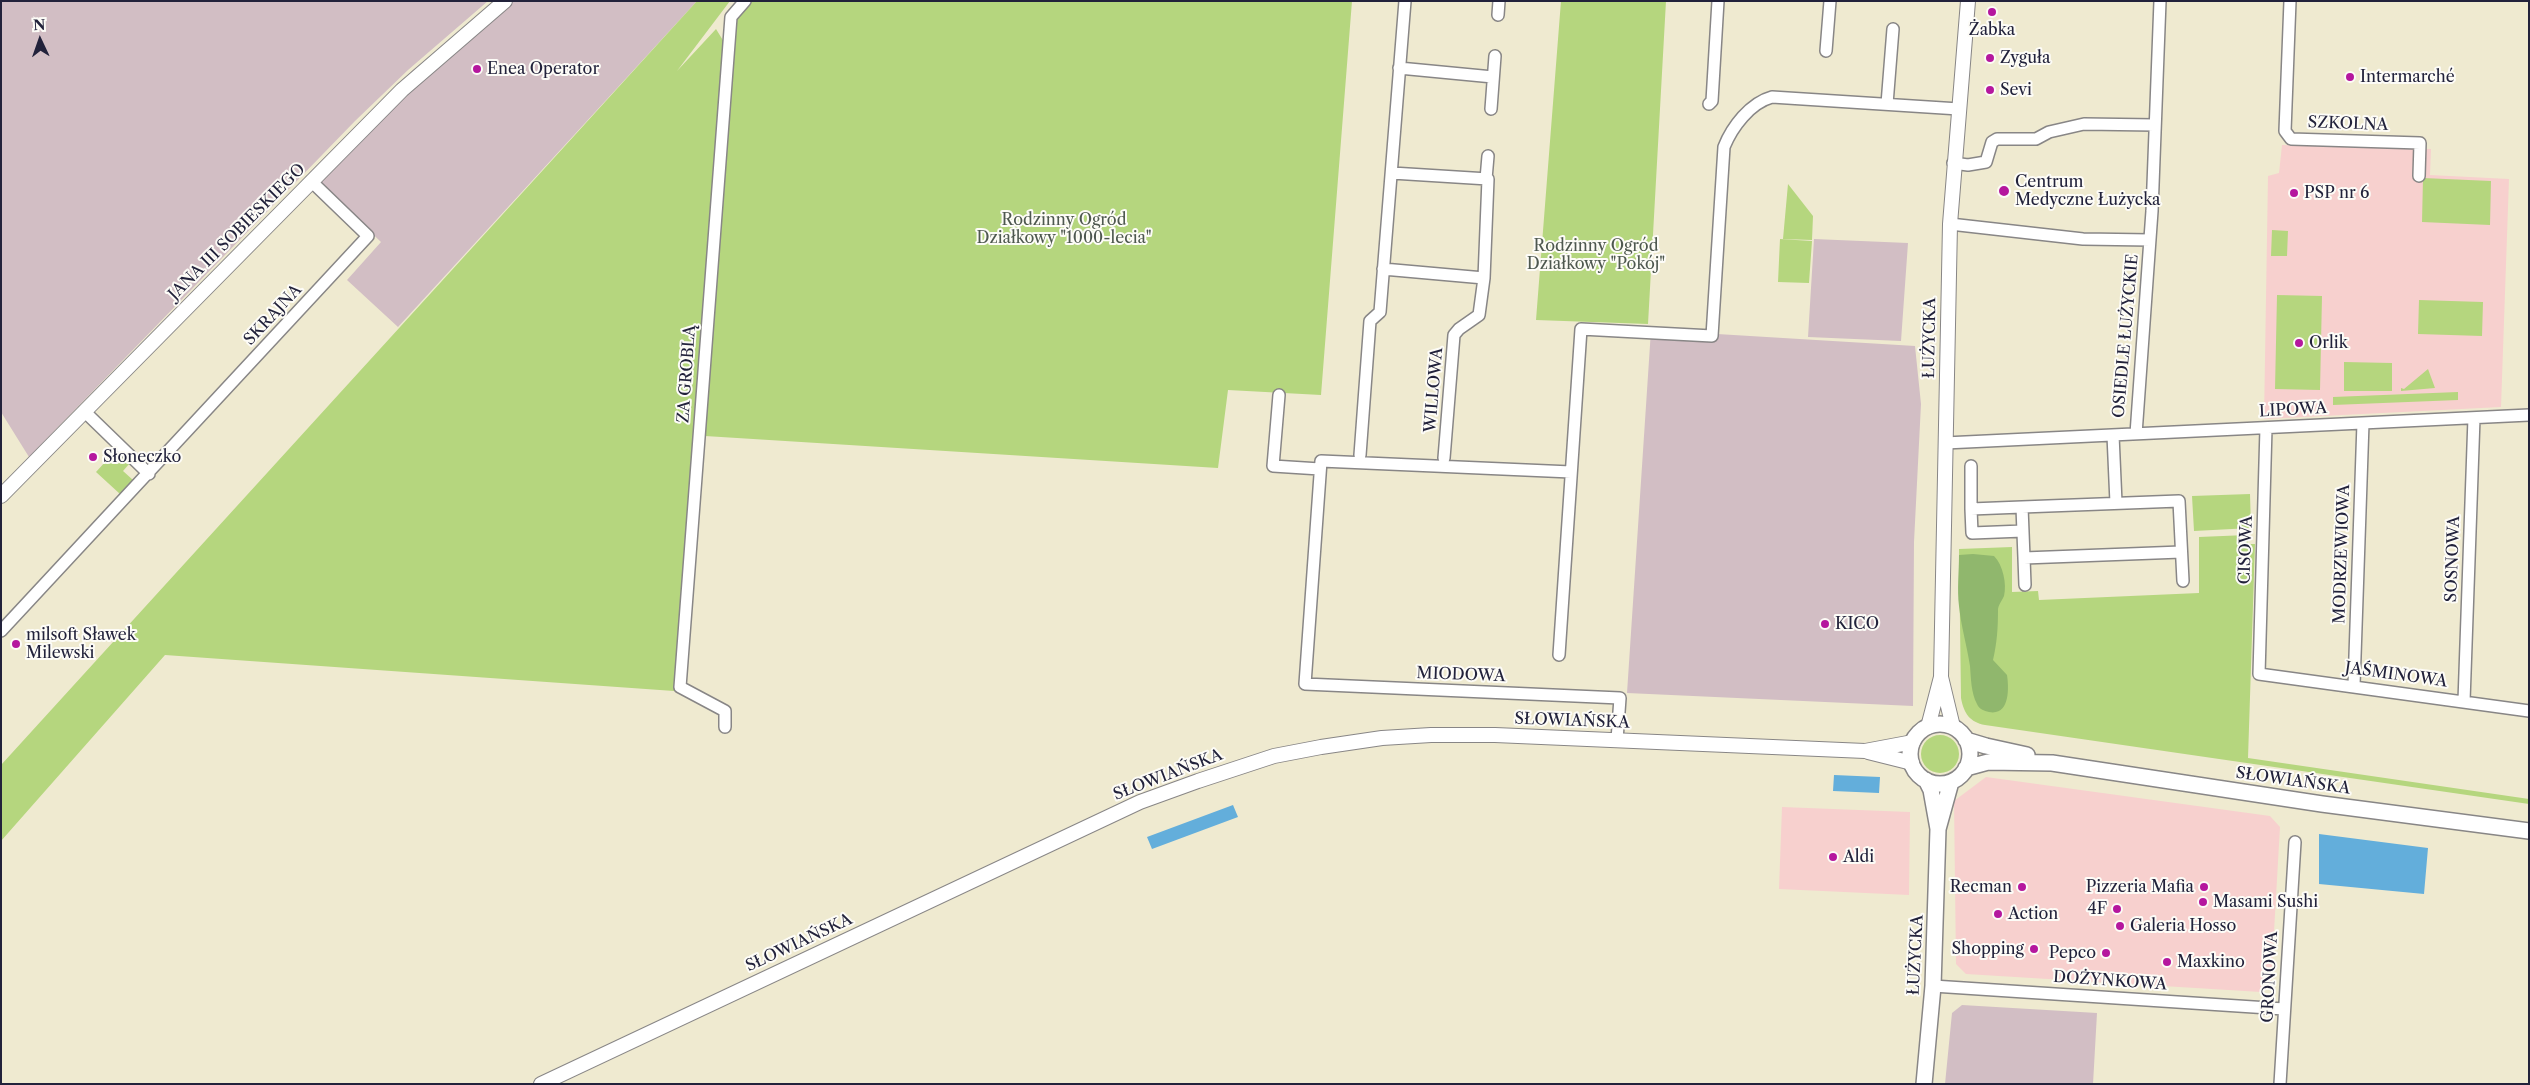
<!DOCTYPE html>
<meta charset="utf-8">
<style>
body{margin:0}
#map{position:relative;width:2530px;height:1085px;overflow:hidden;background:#efead0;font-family:"Libre Caslon Text",serif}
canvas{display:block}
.frame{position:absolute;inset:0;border:2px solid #22223b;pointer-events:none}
.north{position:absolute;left:15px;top:15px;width:50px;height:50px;-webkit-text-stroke:4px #fdfcf7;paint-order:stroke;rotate:357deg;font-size:14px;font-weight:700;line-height:20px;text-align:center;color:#22223b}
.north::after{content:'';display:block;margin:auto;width:18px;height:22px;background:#22223b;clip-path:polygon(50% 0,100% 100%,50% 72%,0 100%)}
</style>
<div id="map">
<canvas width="2530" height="1085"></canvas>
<div class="frame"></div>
<div class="north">N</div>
</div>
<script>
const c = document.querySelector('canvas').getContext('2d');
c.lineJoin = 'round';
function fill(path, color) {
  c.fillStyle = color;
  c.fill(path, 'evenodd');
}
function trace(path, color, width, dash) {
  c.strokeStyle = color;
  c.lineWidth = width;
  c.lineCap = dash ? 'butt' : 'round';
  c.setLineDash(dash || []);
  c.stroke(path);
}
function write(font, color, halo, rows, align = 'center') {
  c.font = font + ' "Libre Caslon Text",serif';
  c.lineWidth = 4;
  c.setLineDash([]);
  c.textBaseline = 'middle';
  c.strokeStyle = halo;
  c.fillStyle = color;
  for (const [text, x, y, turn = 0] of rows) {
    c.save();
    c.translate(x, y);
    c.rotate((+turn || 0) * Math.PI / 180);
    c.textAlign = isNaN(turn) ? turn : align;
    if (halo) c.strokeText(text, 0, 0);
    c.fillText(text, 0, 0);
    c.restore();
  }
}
fill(new Path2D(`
 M2282,145L2431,149L2430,175L2509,179L2501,407L2264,419L2268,176L2279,173Z
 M1986,777L2270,816L2280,827L2271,984L2261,992L1966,974L1956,964L1954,801Z
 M1782,807L1910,812L1909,895L1779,889Z`), '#f7d0ce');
fill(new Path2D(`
 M1,1H488L408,70L355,121L29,457L1,412Z
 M506,1H697L398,327L347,280L381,242L309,173L414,69Z
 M1814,239L1908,243L1901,341L1808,337Z
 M1651,330L1915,346L1921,404L1914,542L1913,706L1627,693Z
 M1962,1005L2097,1013L2093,1084H1945L1952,1013Z`), '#d2bec4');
fill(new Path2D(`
 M697,1H730L677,71L716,29L724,42L674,691L165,655L1,841V765Z
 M750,1H1352L1321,395L1228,390L1218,468L705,436L737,19Z
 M1561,1H1666L1648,324L1536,320Z
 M2423,178L2491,181L2490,225L2422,222Z
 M1788,184L1813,216L1812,240L1783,239Z
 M2272,230L2288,231L2287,256H2271Z
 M1780,239L1812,241L1809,283L1778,282Z
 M2277,295L2322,296L2320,390L2275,389Z
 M2419,300L2483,302L2482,336L2418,334Z
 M2344,362L2392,363V391H2344Z
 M2428,369L2435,388L2401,391V388L2404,389Z
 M2458,392V400L2333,405V397Z
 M116,450L130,463L123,471L133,480L120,494L96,472Z
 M2250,494L2251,528L2194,531L2192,496Z
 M2247,535L2248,544H2255L2248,758L2529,799V804L1985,725C1970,722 1964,714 1961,698L1959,549L2012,547V592L2038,591L2039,600L2199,593V537Z
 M1921 754a19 19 0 1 1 38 0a19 19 0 1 1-38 0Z`), '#b5d67e');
fill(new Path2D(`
 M1973,554L1994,556C2003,565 2007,584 2004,596C2002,601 1998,605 1998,610C1998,628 1997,643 1993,660L2007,675C2009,688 2010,716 1989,712C1984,711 1979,709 1977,704C1971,693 1971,678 1970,666C1967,646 1961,626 1959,606C1957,589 1959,572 1959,555Z`), '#90b76d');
fill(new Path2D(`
 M1834,775L1880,777L1879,793L1833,791Z
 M1233,805L1238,817L1152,849L1147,837Z
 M2319,834L2428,848L2424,894L2319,884Z`), '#63aedb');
const minor = new Path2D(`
 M2290,1L2285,131L2291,139L2420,143L2419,176
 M1498,15L1499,1
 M1826,51L1830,1
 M1399,68L1493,77
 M1709,104L1712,101L1718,1
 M1887,104L1893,29
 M1491,109L1495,56
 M1953,163L1968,165L1986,162L1992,142L1997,139H2036L2049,132L2084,124L2155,125
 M1486,179L1488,156
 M1950,224L2083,239L2150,240
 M1383,269L1484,278L1488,179L1392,173
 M1279,395L1273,466L1320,469
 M84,411L149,474
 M2266,428L2259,674L2529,711
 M2136,434L2152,211L2160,1
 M2113,435L2116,503
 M1945,443L2529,415
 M1360,455L1370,321L1380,312L1405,1
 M1444,458L1454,335L1459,329L1479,315L1484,278
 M1971,466V509
 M1571,472L1321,461L1305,684L1620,698L1617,740
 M2022,507L1971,509L1972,533L2023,531
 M2181,552L2024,558L2022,507L2179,501L2183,581
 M2024,558L2025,585
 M1,631L368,236L311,181
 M1559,655L1581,329L1712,336L1724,147C1732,127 1750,103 1772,97L1959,109
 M2354,685L2363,423
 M2464,701L2474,418
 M725,727V711L680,687L731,17L745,1
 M1933,986L2284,1009
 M2280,1084L2295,842`);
const tertiary = new Path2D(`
 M1,496L402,90L505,1
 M1928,727L1941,677
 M1953,727L1941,677L1950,224L1968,1
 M1868,752L1912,763
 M541,1084L1140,802L1198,781L1274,756L1321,747L1382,738L1431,735H1495L1865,751L1913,742`);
const secondary = new Path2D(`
 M1910 754a30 30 0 1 1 60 0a30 30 0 1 1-60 0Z
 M1966,740L1986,746L2027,755
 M1966,768L1988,762L2052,763L2322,804L2529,831
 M1938,829L1951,782
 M1924,1084L1933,986L1938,829L1931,790L1926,780`);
trace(minor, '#888686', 14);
trace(tertiary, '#888686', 16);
trace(secondary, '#888686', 18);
trace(minor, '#fff', 11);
trace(tertiary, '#fff', 14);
trace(secondary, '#fff', 15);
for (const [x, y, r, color] of [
 [1992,12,5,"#b5179e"],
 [1990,58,5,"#b5179e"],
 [477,69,5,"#b5179e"],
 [2350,77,5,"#b5179e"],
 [1990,90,5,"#b5179e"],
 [2004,191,6,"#b5179e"],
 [2294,193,5,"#b5179e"],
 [2299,343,5,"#b5179e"],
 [93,457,5,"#b5179e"],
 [1825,624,5,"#b5179e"],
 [16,644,5,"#b5179e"],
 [1833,857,5,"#b5179e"],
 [2022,887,5,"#b5179e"],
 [2204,887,5,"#b5179e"],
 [2203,902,5,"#b5179e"],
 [2117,909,5,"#b5179e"],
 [1998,914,5,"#b5179e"],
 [2120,926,5,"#b5179e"],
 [2034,949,5,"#b5179e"],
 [2106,953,5,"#b5179e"],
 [2167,962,5,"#b5179e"]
]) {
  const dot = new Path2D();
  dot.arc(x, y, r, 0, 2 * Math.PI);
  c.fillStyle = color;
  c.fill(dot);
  trace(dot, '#fdfcf7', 2);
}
write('16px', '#22223b', '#fdfcf7', [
 ["Żabka",1992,30,"center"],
 ["Zyguła",2000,58],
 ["Enea Operator",487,69],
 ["Intermarché",2360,77],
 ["Sevi",2000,90],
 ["Centrum",2015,182],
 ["Medyczne Łużycka",2015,200],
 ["PSP nr 6",2304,193],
 ["Orlik",2309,343],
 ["Słoneczko",103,457],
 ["KICO",1835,624],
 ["milsoft Sławek",26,635],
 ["Milewski",26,653],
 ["Aldi",1843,857],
 ["Recman",2012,887,"right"],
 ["Pizzeria Mafia",2194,887,"right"],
 ["Masami Sushi",2213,902],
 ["4F",2107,909,"right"],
 ["Action",2008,914],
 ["Galeria Hosso",2130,926],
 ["Shopping",2024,949,"right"],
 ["Pepco",2096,953,"right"],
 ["Maxkino",2177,962]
], 'left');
write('16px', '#22223b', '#fdfcf7', [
 ["SZKOLNA",2348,124,2],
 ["JANA III SOBIESKIEGO",237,232,-45],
 ["SKRAJNA",273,315,-47],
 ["OSIEDLE ŁUŻYCKIE",2126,336,-85],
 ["ŁUŻYCKA",1930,338,-89],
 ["ZA GROBLĄ",687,374,-86],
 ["WILLOWA",1434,390,-85],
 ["LIPOWA",2293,410,-3],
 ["CISOWA",2246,550,-88],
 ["MODRZEWIOWA",2342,554,-88],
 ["SOSNOWA",2453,559,-88],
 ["MIODOWA",1461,675,2],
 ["JAŚMINOWA",2396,675,8],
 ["SŁOWIAŃSKA",1572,721,2],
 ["SŁOWIAŃSKA",1168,775,-21],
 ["SŁOWIAŃSKA",2293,781,8],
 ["SŁOWIAŃSKA",799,943,-25],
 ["ŁUŻYCKA",1916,955,-87],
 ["GRONOWA",2270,977,-87],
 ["DOŻYNKOWA",2110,981,4]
]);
write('16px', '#4e584f', '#fdfcf7', [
 ["Rodzinny Ogród",1064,220],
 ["Działkowy \"1000-lecia\"",1064,238],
 ["Rodzinny Ogród",1596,246],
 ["Działkowy \"Pokój\"",1596,264]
]);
</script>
